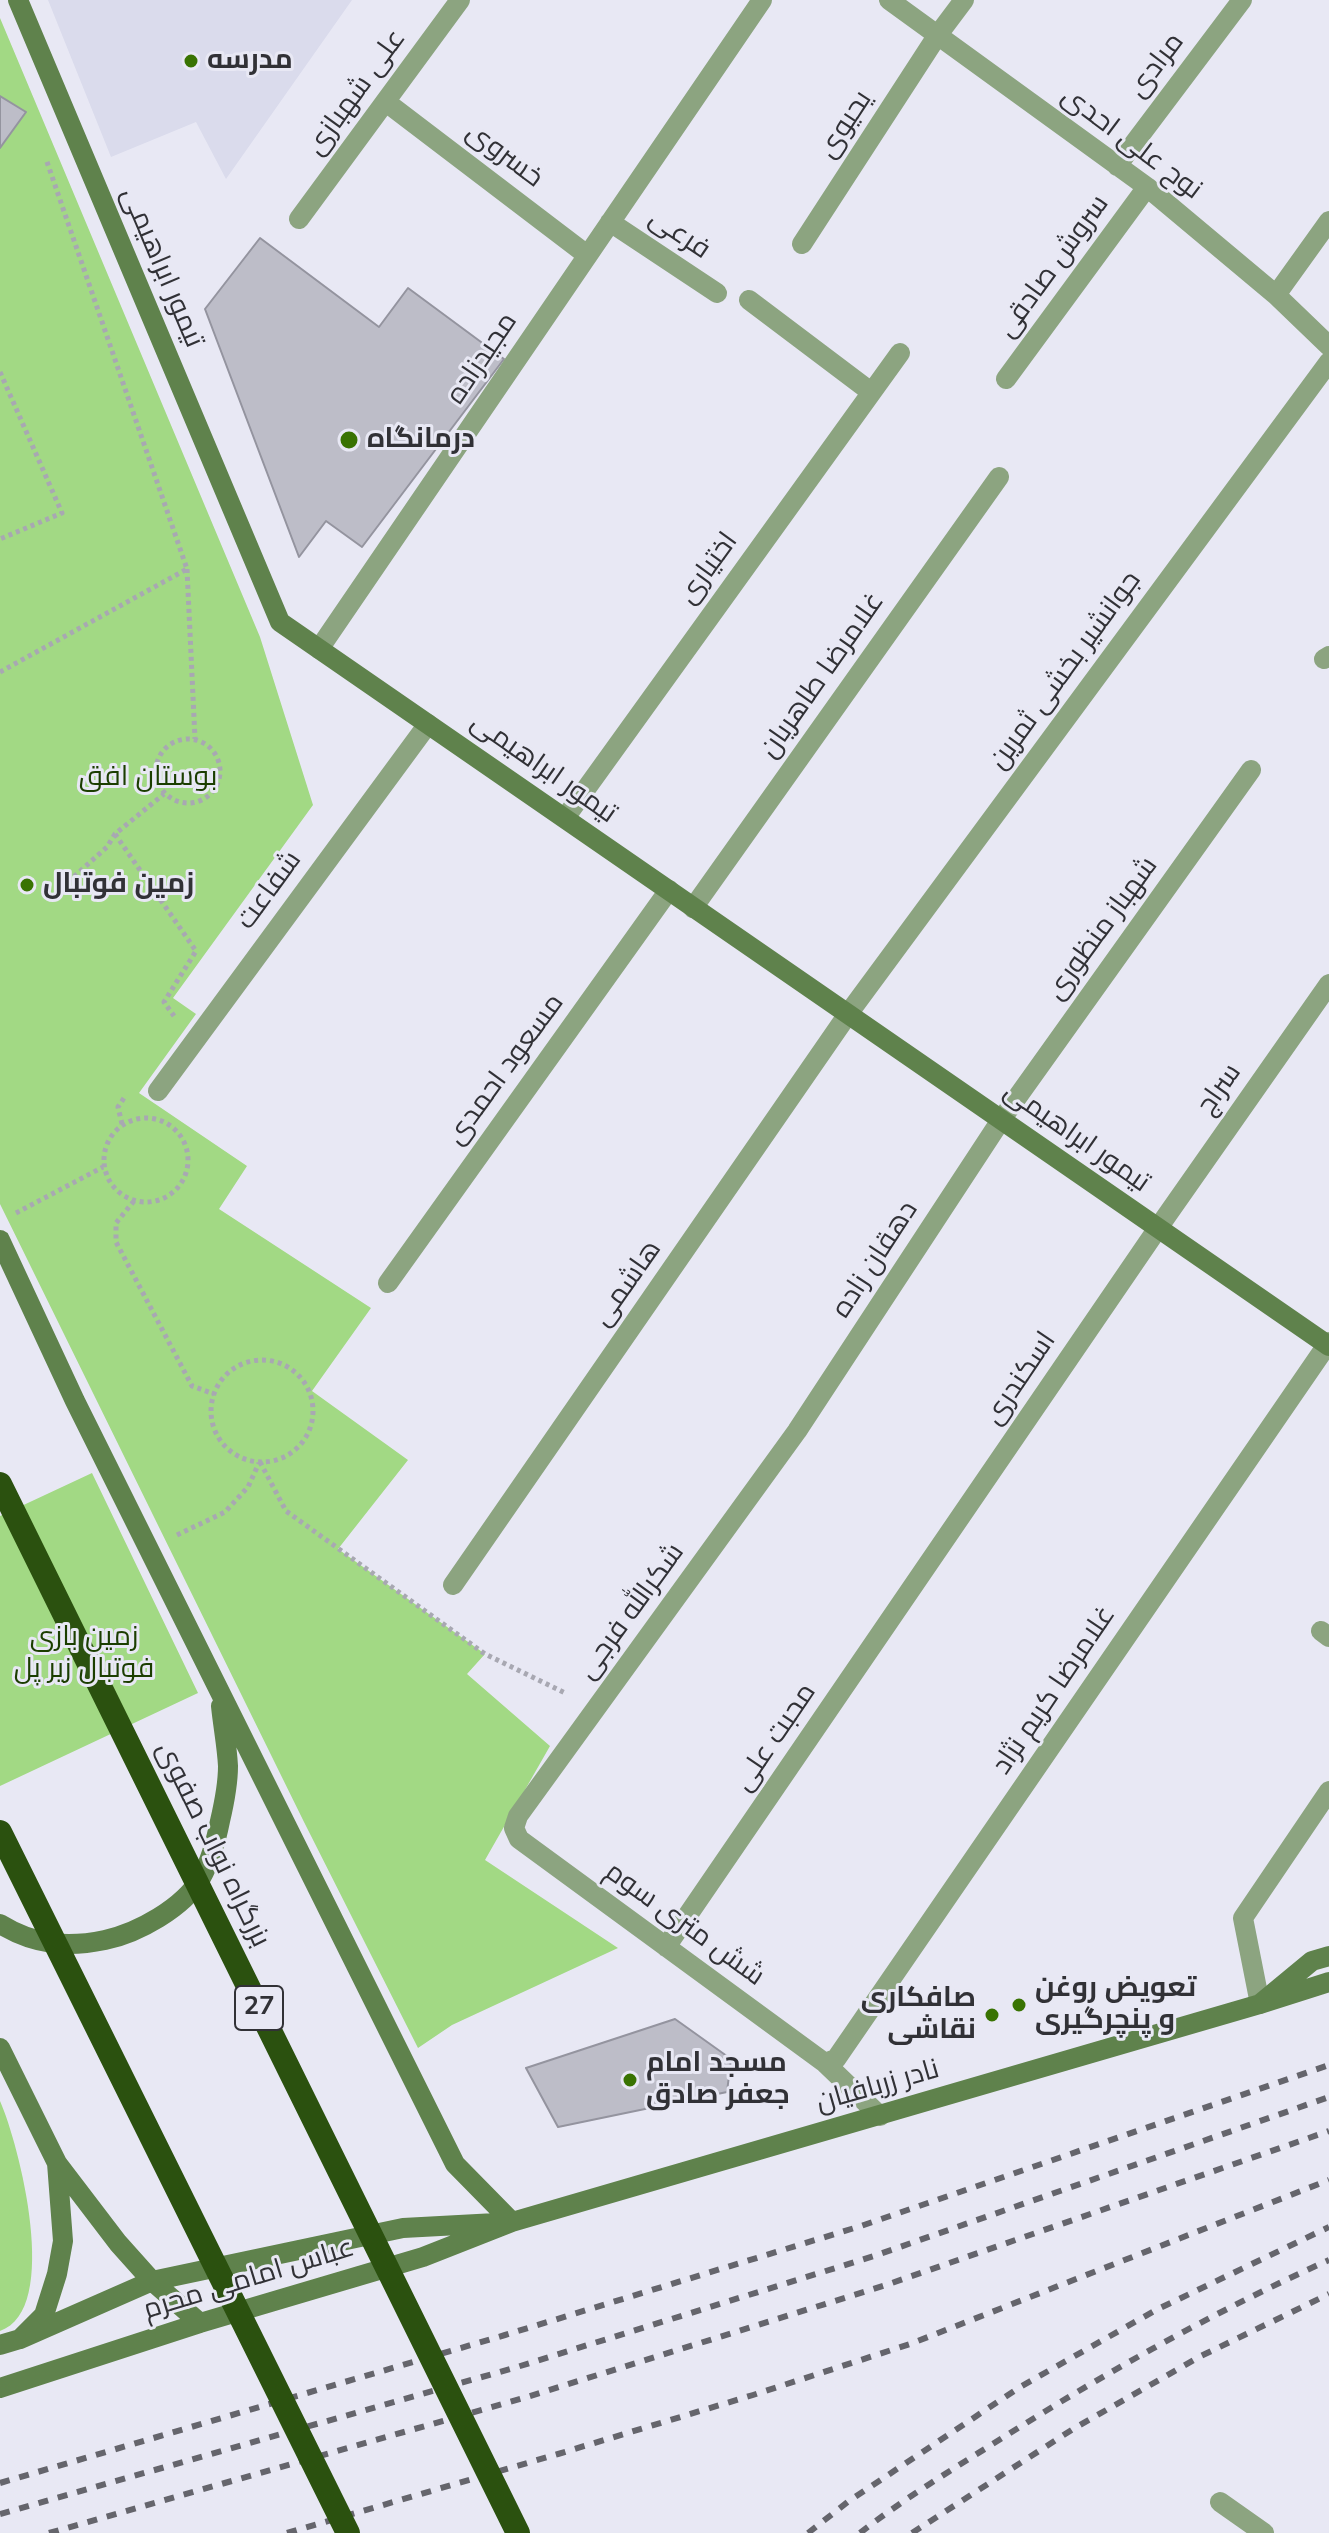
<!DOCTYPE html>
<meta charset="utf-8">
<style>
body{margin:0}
canvas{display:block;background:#e8e8f4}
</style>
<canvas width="1329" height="2533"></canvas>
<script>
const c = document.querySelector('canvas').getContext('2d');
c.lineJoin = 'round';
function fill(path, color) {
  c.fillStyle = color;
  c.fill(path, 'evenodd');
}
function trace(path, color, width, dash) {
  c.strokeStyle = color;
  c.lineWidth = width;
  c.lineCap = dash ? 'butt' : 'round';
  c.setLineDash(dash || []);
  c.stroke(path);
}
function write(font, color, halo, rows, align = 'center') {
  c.font = font + ' "Nunito Sans",Cairo,sans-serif';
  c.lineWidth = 6;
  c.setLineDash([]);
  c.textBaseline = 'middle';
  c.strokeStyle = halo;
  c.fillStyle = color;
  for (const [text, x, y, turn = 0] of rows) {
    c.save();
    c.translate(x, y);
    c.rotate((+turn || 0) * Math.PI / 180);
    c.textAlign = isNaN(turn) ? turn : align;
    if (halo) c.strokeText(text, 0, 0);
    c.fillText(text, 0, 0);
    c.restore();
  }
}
fill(new Path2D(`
 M48,0H352L226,179L196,122L111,157Z`), '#dadbec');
fill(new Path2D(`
 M0,18L260,637L313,805L173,998L196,1014L139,1093L247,1166L219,1209L371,1308L312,1391L408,1460L338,1549L485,1654L467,1674L550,1746L485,1860L618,1948L452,2025L418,2048L304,1822L0,1204Z
 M92,1473L198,1693L0,1786V1516Z
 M0,2101C19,2144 62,2310 0,2331Z`), '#a2d984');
const building = new Path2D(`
 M0,96L26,112L0,148Z
 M260,238L379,327L408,288L504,359L362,547L326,521L299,557L205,309Z
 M675,2019L731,2059L727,2092L558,2127L526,2068Z`);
fill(building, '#bdbdc8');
trace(building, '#94949f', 2);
trace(new Path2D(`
 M0,372L62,513L0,539
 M187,569L195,739
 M0,672L187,569L46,159
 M156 771a32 32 0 1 1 64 0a32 32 0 1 1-64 0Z
 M115,834L196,951L164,1002L174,1016
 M68,882L107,847L115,834L164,794
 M104 1160a42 42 0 1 1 84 0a42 42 0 1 1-84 0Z
 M122,1124L118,1107L126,1095
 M134,1201L116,1223V1242L192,1386L214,1394
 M16,1213L103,1167
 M211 1411a51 51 0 1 1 102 0a51 51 0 1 1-102 0Z
 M260,1462L286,1511L485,1654L567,1694
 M177,1535L225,1512L248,1487L259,1463`), '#a8a8b2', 5, [4, 4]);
trace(new Path2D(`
 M889,0L1147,187L1276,295L1329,346
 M386,102L587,255
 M1117,166L1242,0
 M299,219L460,0
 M610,222L717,293
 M802,244L937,36L964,0
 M1276,295L1329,221
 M749,300L871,392
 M1006,379L1147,187
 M319,649L762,0
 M1324,659L1329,656
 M565,818L900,353
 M693,908L999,477
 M158,1091L428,724
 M388,1283L669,890
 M453,1585L848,1014L1329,362
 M1321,1631L1329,1637
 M666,1947L1158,1228L1329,984
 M1260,2004L1243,1918L1329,1791
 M825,2063L836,2059L1329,1342
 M880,2116L825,2063L519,1839L514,1828L518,1816L797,1431L1001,1120L1251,770
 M1220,2502L1264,2533`), '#8ca480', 20);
trace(new Path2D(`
 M18,0L280,622L1329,1346
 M0,1240L75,1401L455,2164L512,2222
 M0,1924C34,1945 67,1948 105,1940C138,1933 183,1908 201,1878C211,1860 216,1841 220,1821C224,1804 228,1784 228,1766C227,1746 223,1726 221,1706
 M1329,1956L1312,1961L1260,2004L1329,1982
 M0,2048L57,2163L63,2241L57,2274L44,2315L20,2339L0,2345
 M57,2163L118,2243L152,2281L200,2323
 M20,2339L152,2281L403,2228L496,2223
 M0,2388L200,2323L423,2257L512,2222L1260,2004`), '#5f824c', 20);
trace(new Path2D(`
 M0,2483L505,2335L861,2226L1329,2065
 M0,2514L517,2367L874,2256L1329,2097
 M49,2533L527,2397L886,2285L1329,2131
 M287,2533L558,2454L753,2395L910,2344L1329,2180
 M808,2533L849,2501L1020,2387L1156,2310L1329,2227
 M860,2533C906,2497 958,2466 1007,2435C1110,2370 1218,2310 1329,2260
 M912,2533L1073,2429L1201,2356L1329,2294`), '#65656c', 6, [10, 10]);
trace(new Path2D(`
 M0,1484L518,2533
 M0,1832L348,2533`), '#2b510f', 24);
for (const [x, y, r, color] of [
 [191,61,8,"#397302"],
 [349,440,10,"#397302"],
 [27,885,8,"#397302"],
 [1019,2005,8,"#397302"],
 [992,2015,8,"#397302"],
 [630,2080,8,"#397302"]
]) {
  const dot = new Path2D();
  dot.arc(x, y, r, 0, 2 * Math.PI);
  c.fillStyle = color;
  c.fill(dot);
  trace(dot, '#e8e8f4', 3);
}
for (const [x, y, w] of [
 [259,2008,48]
]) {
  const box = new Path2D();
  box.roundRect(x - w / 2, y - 22, w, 44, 6);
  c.fillStyle = '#e8e8f4';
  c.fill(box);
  trace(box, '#313136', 2);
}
write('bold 26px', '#313136', null, [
 ["27",259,2008]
]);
write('bold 28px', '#313136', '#e8e8f4', [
 ["مدرسه",207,61],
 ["درمانگاه",367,440],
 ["زمین فوتبال",43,885],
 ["تعویض روغن",1035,1989],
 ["و پنچرگیری",1035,2021],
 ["صافکاری",976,1999,"right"],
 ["نقاشی",976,2031,"right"],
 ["مسجد امام",646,2064],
 ["جعفر صادق",646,2096]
], 'left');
write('28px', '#313136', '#e8e8f4', [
 ["مرادی",1157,66,-53],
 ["علی شهبازی",357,93,-54],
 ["یحیوی",846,125,-57],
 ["نوح علی احدی",1131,144,37],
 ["خسروی",504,156,37],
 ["فرعی",679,235,34],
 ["سروش صادقی",1054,267,-54],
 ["تیمور ابراهیمی",161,268,67],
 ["مجیدزاده",483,359,-56],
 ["اختیاری",709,569,-54],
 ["جوانشیر بخشی ثمرین",1066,671,-54],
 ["غلامرضا طاهریان",823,676,-55],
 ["تیمور ابراهیمی",543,769,35],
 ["شفاعت",270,891,-54],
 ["شهباز منظوری",1103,929,-54],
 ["مسعود احمدی",506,1070,-54],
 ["سراج",1220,1090,-55],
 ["تیمور ابراهیمی",1076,1138,35],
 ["دهقان زاده",876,1260,-57],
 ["هاشمی",628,1284,-55],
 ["اسکندری",1021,1379,-56],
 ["شکرالله فرجی",632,1612,-54],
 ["غلامرضا کریم نژاد",1055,1691,-56],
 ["محبت علی",776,1738,-56],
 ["بزرگراه نواب صفوی",212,1845,64],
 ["شش متری سوم",684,1925,36],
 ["نادر زربافیان",878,2087,-16],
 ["عباس امامی محرم",249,2280,-17]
]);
write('28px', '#1b3e00', '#e8e8f4', [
 ["بوستان افق",148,778],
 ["زمین بازی",84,1638],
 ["فوتبال زیر پل",84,1670]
]);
</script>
